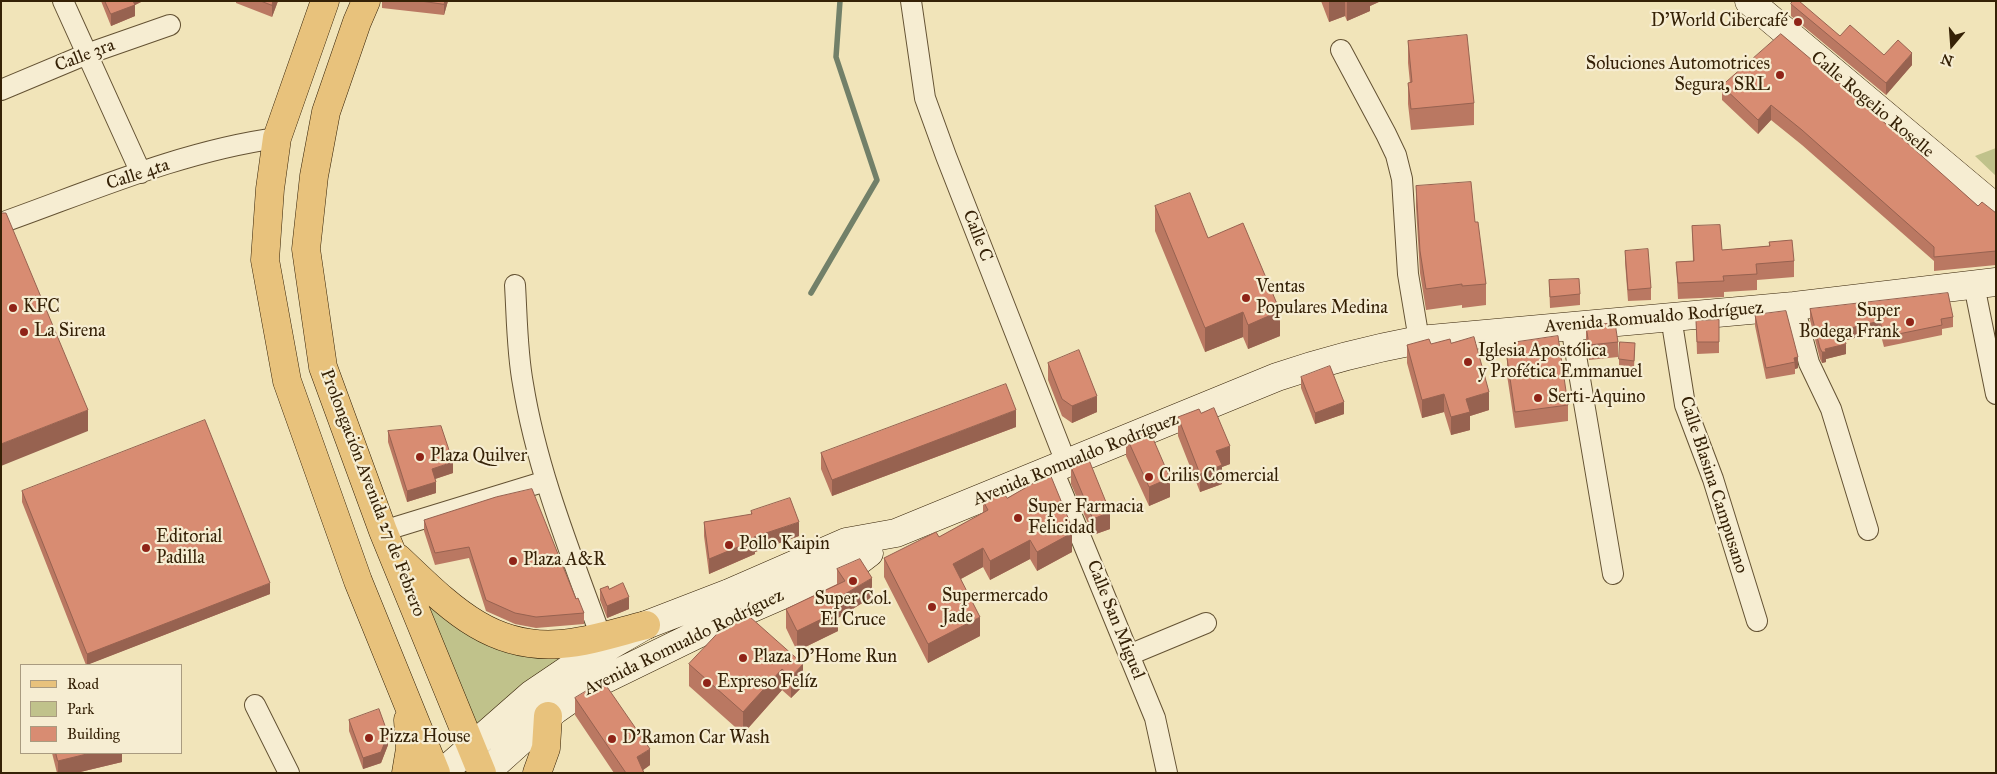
<!DOCTYPE html>
<meta charset="utf-8">
<style>
body{margin:0}
#map{position:relative;width:1997px;height:774px;overflow:hidden;background:#f1e4b9;font-family:"IM FELL Great Primer",serif}
canvas{display:block}
.frame{position:absolute;inset:0;border:2px solid #352106;pointer-events:none}
.legend{position:absolute;left:20px;top:664px;width:162px;height:90px;box-sizing:border-box;background:#f6edd2;border:1px solid #a99b80;margin:0;padding:6px 9px;list-style:none;font-size:15px;color:#352106}
.legend li{display:flex;align-items:center;gap:10px;height:25px}
.legend b{width:25px;border:1px solid #a99b80}
.north{position:absolute;left:1927px;top:20px;width:50px;height:50px;-webkit-text-stroke:4px #f6edd2;paint-order:stroke;rotate:198deg;font-size:14px;font-weight:700;line-height:20px;text-align:center;color:#352106}
.north::after{content:'';display:block;margin:auto;width:18px;height:22px;background:#352106;clip-path:polygon(50% 0,100% 100%,50% 72%,0 100%)}
</style>
<div id="map">
<canvas width="1997" height="774"></canvas>
<div class="frame"></div>
<ul class="legend">
<li><b style="height:6px;background:#e8c27c"></b>Road</li>
<li><b style="height:14px;background:#c0c28b"></b>Park</li>
<li><b style="height:14px;background:#d88c72"></b>Building</li>
</ul>
<div class="north">N</div>
</div>
<script>
const c = document.querySelector('canvas').getContext('2d');
c.lineJoin = 'round';
function fill(path, color) {
  c.fillStyle = color;
  c.fill(path, 'evenodd');
}
function trace(path, color, width, dash) {
  c.strokeStyle = color;
  c.lineWidth = width;
  c.lineCap = dash ? 'butt' : 'round';
  c.setLineDash(dash || []);
  c.stroke(path);
}
function write(font, color, halo, rows, align = 'center') {
  c.font = font + ' "IM FELL Great Primer",serif';
  c.lineWidth = 4.5;
  c.setLineDash([]);
  c.textBaseline = 'middle';
  c.strokeStyle = halo;
  c.fillStyle = color;
  for (const [text, x, y, turn = 0] of rows) {
    c.save();
    c.translate(x, y);
    c.rotate((+turn || 0) * Math.PI / 180);
    c.textAlign = isNaN(turn) ? turn : align;
    if (halo) c.strokeText(text, 0, 0);
    c.fillText(text, 0, 0);
    c.restore();
  }
}
fill(new Path2D(`
 M1996,148V176L1975,156Z
 M415,584L439,606L577,649L475,727Z`), '#c0c28b');
trace(new Path2D(`
 M811,293L877,180L836,57L840,1`), '#728069', 5.5);
const street = new Path2D(`
 M63,1L141,173
 M911,1L925,98L946,156L1067,465
 M1341,50L1386,134L1396,155L1402,179L1408,274L1419,340
 M1,90L87,54L170,25
 M1,223C91,191 182,151 277,138
 M515,285C517,318 517,352 523,384C537,471 571,554 601,637
 M1974,285L1996,394
 M1794,306L1809,363L1831,409L1868,530
 M1671,317L1685,405L1713,479L1757,621
 M1571,326L1613,574
 M1053,470L1155,718L1167,773
 M383,531L546,481
 M1129,655L1206,623
 M255,705L289,773`);
const secondary = new Path2D(`
 M1749,1L1996,208
 M442,773L532,694L569,669L646,625L729,593L846,542L896,533L1277,377C1324,361 1371,349 1419,340L1794,306L1996,282
 M485,773L555,710L585,689L741,613L856,563L869,553`);
const primary = new Path2D(`
 M325,1L277,138L270,189L265,260L287,381L358,581L436,773
 M366,1L357,22L326,112L314,176L306,249L323,367L383,531L482,773
 M398,558C446,603 488,650 560,644C589,642 618,632 646,625
 M406,773L410,749L408,720
 M537,773L546,748L548,716`);
trace(street, '#645233', 22);
trace(secondary, '#352106', 29);
trace(primary, '#352106', 29);
trace(street, '#f6edd2', 20);
trace(secondary, '#f6edd2', 28);
trace(primary, '#e8c27c', 28);
fill(new Path2D(`
 M101,1H143L135,5V16L111,26Z
 M236,1H278L272,17L236,3Z
 M382,1H448L444,15L382,8Z
 M1321,1H1381L1370,6V11L1347,21L1345,16L1329,22Z
 M1791,4L1840,36L1884,55L1912,65L1886,95L1791,16Z
 M1781,34L1978,206L1996,213V265L1934,271V261L1802,145L1771,120L1758,134L1722,100V86Z
 M1408,41L1474,103V125L1411,130L1408,104V83H1410L1408,63Z
 M1416,186L1475,222L1486,284V305L1462,308V305L1426,310L1420,273L1416,207Z
 M1155,206L1208,238L1280,336L1248,349L1243,337L1205,352L1155,231Z
 M1692,226L1722,250L1769,246V242L1794,261V277L1757,280V290L1724,292V297L1678,299L1676,262L1693,261Z
 M1625,251L1651,288V300L1628,301L1625,262Z
 M1549,280L1580,294V305L1550,308Z
 M1810,309L1953,317V327L1942,329V335L1884,347L1880,332L1845,340L1846,354L1826,359V362L1822,363L1820,359L1810,320Z
 M1755,315L1798,357V368L1795,369V374L1766,379L1755,326Z
 M1696,321L1719,342V353L1697,354Z
 M1586,326L1618,342V357L1589,360L1586,341Z
 M1451,343L1489,410L1470,416V430L1451,435L1444,412L1422,418L1407,363V345Z
 M1635,349L1634,367L1619,365V359Z
 M1507,358L1568,405V421L1515,428L1507,375Z
 M1048,363L1097,412L1072,423L1062,416L1048,380Z
 M1301,377L1344,414L1315,424L1301,388Z
 M1201,413L1230,464L1222,467V484L1200,492L1178,436V417Z
 M1016,427L832,496L821,469V453Z
 M388,431L453,473L435,479L436,493L407,502L388,442Z
 M1126,436L1170,497L1149,506L1126,456Z
 M1071,467L1110,529L1093,535L1071,484Z
 M22,491L270,594L86,665L22,502Z
 M1007,498L1071,532L1072,552L1037,571L1030,559L990,580L983,567L961,579L980,636L928,663L884,577V558L939,537L983,513V501Z
 M751,511L799,536L755,552V554L709,574L704,536V522L751,515Z
 M424,520L576,599L584,613V624L536,628L515,624L486,611L469,558L435,565L424,531Z
 M837,569L872,597L838,618V631L797,651L786,628V609L837,584Z
 M600,589H609L629,609L607,618L600,600Z
 M741,609L803,686L791,698L782,690L743,734L689,686V664Z
 M575,698L650,765L643,770L644,773H614L575,715Z
 M349,720L388,745L381,763L363,769L349,731Z
 M52,753H122V762L76,773H57Z`), '#ba7862');
fill(new Path2D(`
 M131,1H143L135,5V16L111,26V14Z
 M273,1H278L272,17V5Z
 M445,1H448L444,15V4Z
 M1329,1H1345V16L1329,22Z
 M1347,1H1381L1370,6V11L1347,21Z
 M1912,53V65L1886,95V83Z
 M1771,105V120L1758,134V120Z
 M1280,311V336L1248,349V325Z
 M1243,312V337L1205,352V328Z
 M1880,321V332L1842,341V330Z
 M1846,344V354L1826,359V362L1822,363V352L1825,349Z
 M1798,357V368L1795,369L1794,358Z
 M1489,392V410L1470,416V430L1451,435V417L1466,399Z
 M1444,394V412L1422,418V400Z
 M1097,396V412L1072,423V406Z
 M1344,402V414L1315,424V413Z
 M88,410V431L1,466V444Z
 M1016,410V427L832,496V480Z
 M1230,446V464L1222,467V484L1200,492V474L1216,451Z
 M453,462V473L432,480V469Z
 M1170,478V497L1149,506V487Z
 M436,482V493L407,502V491Z
 M1110,512V529L1093,535V519Z
 M799,522V536L755,552V554L709,574V559L754,537Z
 M1071,525V534L1072,533V552L1037,571V552L1068,526Z
 M1030,540V559L990,580V561Z
 M983,548V567L953,583V564Z
 M872,578V597L838,618V631L797,651V631L833,601Z
 M270,583V594L87,665V654Z
 M629,597V609L607,618V606Z
 M980,617V636L928,663V644Z
 M803,664V686L791,698V677Z
 M782,669V690L743,734V712Z
 M388,734V745L381,763L363,769V758Z
 M650,749V765L639,773L637,757Z
 M91,753H122V762L76,773H58V761Z`), '#976250');
const building = new Path2D(`
 M105,1H133L135,5L111,14Z
 M261,1H273L272,5Z
 M421,1H445L444,4Z
 M1793,1H1799L1840,36L1850,25L1884,55L1898,40L1912,53L1886,83L1791,4Z
 M1781,34L1850,92L1978,206L1982,202L1996,213V251L1934,257V247L1802,130L1771,105L1758,120L1722,86Z
 M1467,35L1474,103L1411,109L1408,83L1412,82L1408,41Z
 M1471,182L1475,222H1478L1486,284L1462,286V284L1426,289L1420,251L1416,186Z
 M1190,193L1208,238L1243,223L1280,311L1248,325L1243,312L1205,328L1155,206Z
 M1,213H6L88,410L1,444Z
 M1720,225L1722,250L1770,246L1769,242L1792,240L1794,261L1756,264L1757,274L1723,276L1724,281L1678,283L1676,262L1694,261L1692,226Z
 M1648,249L1651,288L1628,290L1625,251Z
 M1579,279L1580,294L1550,297L1549,280Z
 M1948,293L1953,317L1941,319L1942,325L1884,337L1880,321L1842,330L1846,344L1825,349L1826,352H1822L1820,348L1810,309Z
 M1786,311L1798,357L1794,358L1795,362L1766,368L1755,315Z
 M1719,320V342H1697L1696,321Z
 M1615,323L1618,342L1589,345L1586,326Z
 M1558,336L1568,405L1515,412L1507,358L1517,342Z
 M1474,337L1489,392L1466,399L1470,412L1451,417L1444,394L1422,400L1407,345L1429,339L1431,344L1450,339L1451,343Z
 M1620,342L1635,343L1634,361L1619,359Z
 M1079,350L1097,396L1072,406L1062,399L1048,363Z
 M1330,366L1344,402L1315,413L1301,377Z
 M1006,384L1016,410L832,480L821,453Z
 M1214,408L1230,446L1216,451L1222,465L1200,474L1178,417L1199,409L1201,413Z
 M205,420L270,583L87,654L22,491Z
 M441,426L453,462L432,469L436,482L407,491L388,431Z
 M1148,427L1170,478L1149,487L1126,436Z
 M1089,460L1110,512L1093,519L1071,467Z
 M1050,474L1071,525L1068,526L1072,533L1037,552L1030,540L990,561L983,548L953,564L980,617L928,644L884,558L936,532L939,537L988,510L983,501L1002,490L1007,498Z
 M532,489L576,599L578,598L584,613L536,617L515,613L486,600L469,547L435,553L424,520L496,497Z
 M790,498L799,522L754,537L755,540L709,559L704,522L752,514L751,511Z
 M860,559L872,578L833,601L838,611L797,631L786,609L845,581L837,569Z
 M623,583L629,597L607,606L600,589L608,586L609,589Z
 M741,609L803,664L791,677L782,669L743,712L689,664Z
 M603,681L650,749L637,757L644,773H626L575,698Z
 M379,709L388,734L381,752L363,758L349,720Z
 M56,753H91L58,761Z`);
fill(building, '#d88c72');
trace(building, '#976250', 1);
for (const [x, y, r, color] of [
 [1798,22,5,"#8f2418"],
 [1780,75,5,"#8f2418"],
 [1246,298,5,"#8f2418"],
 [13,308,5,"#8f2418"],
 [1910,322,5,"#8f2418"],
 [24,332,5,"#8f2418"],
 [1468,362,5,"#8f2418"],
 [1538,398,5,"#8f2418"],
 [420,457,5,"#8f2418"],
 [1149,477,5,"#8f2418"],
 [1018,518,5,"#8f2418"],
 [729,545,5,"#8f2418"],
 [146,548,5,"#8f2418"],
 [513,561,5,"#8f2418"],
 [853,581,5,"#8f2418"],
 [932,607,5,"#8f2418"],
 [743,658,5,"#8f2418"],
 [707,683,5,"#8f2418"],
 [369,738,5,"#8f2418"],
 [612,739,5,"#8f2418"]
]) {
  const dot = new Path2D();
  dot.arc(x, y, r, 0, 2 * Math.PI);
  c.fillStyle = color;
  c.fill(dot);
  trace(dot, '#f6edd2', 2);
}
write('18px', '#352106', '#f6edd2', [
 ["D'World Cibercafé",1788,22,"right"],
 ["Soluciones Automotrices",1770,65,"right"],
 ["Segura, SRL",1770,86,"right"],
 ["Ventas",1256,288],
 ["Populares Medina",1256,309],
 ["KFC",23,308],
 ["Super",1900,312,"right"],
 ["Bodega Frank",1900,333,"right"],
 ["La Sirena",34,332],
 ["Iglesia Apostólica",1478,352],
 ["y Profética Emmanuel",1478,373],
 ["Serti-Aquino",1548,398],
 ["Plaza Quilver",430,457],
 ["Crilis Comercial",1159,477],
 ["Super Farmacia",1028,508],
 ["Felicidad",1028,529],
 ["Editorial",156,538],
 ["Padilla",156,559],
 ["Pollo Kaipin",739,545],
 ["Plaza A&R",523,561],
 ["Supermercado",942,597],
 ["Jade",942,618],
 ["Super Col.",853,600,"center"],
 ["El Cruce",853,621,"center"],
 ["Plaza D'Home Run",753,658],
 ["Expreso Felíz",717,683],
 ["Pizza House",379,738],
 ["D'Ramon Car Wash",622,739]
], 'left');
write('18px', '#352106', '#f6edd2', [
 ["Calle 3ra",85,56,-21],
 ["Calle Rogelio Roselle",1872,105,40],
 ["Calle 4ta",138,175,-18],
 ["Calle C",977,236,69],
 ["Avenida Romualdo Rodríguez",1654,318,-5],
 ["Avenida Romualdo Rodríguez",1076,460,-22],
 ["Calle Blasina Campusano",1713,485,72],
 ["Prolongación Avenida 27 de Febrero",372,493,69],
 ["Calle San Miguel",1115,620,68],
 ["Avenida Romualdo Rodríguez",684,643,-26]
]);
</script>
